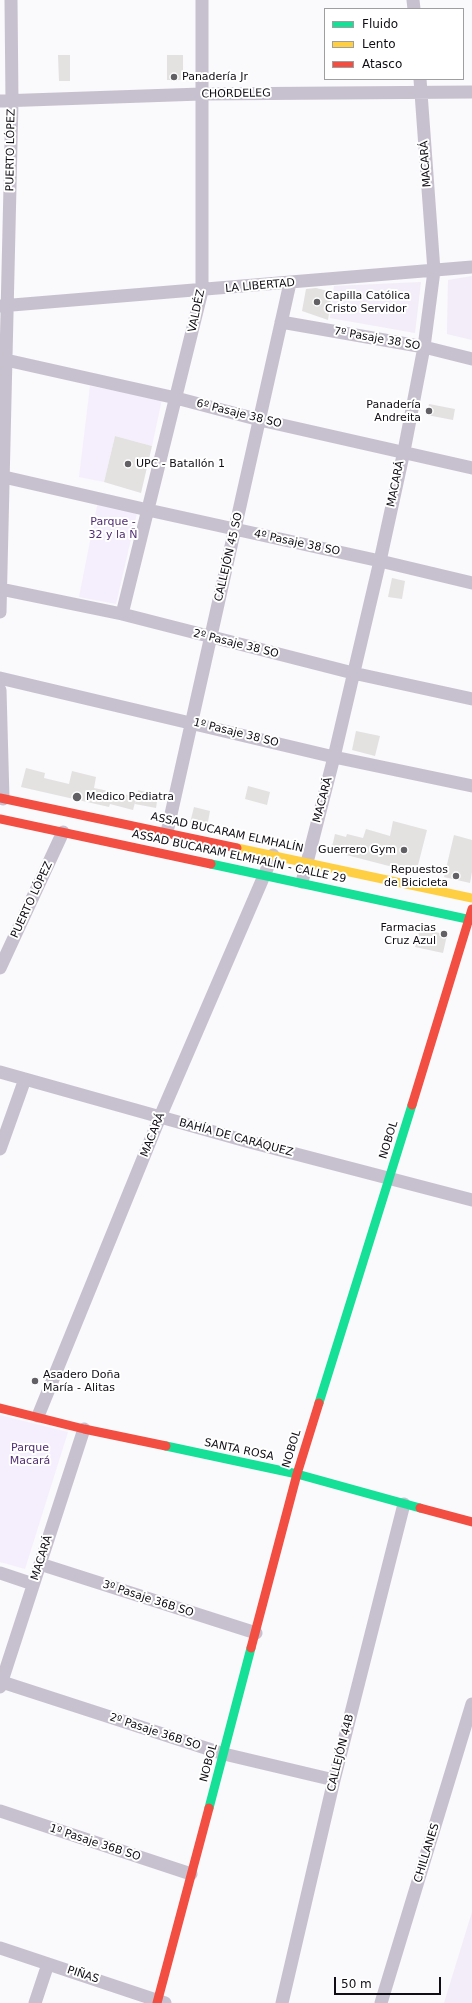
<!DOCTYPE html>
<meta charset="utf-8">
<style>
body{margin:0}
#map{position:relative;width:472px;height:2003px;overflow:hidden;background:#faf9fc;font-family:"DejaVu Sans",sans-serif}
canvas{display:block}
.legend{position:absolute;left:324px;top:8px;width:140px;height:72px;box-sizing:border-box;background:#fff;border:1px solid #9f9ea1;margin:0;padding:5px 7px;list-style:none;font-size:12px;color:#100d14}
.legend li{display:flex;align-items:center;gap:8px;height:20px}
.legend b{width:20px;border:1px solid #9f9ea1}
.scale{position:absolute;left:334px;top:1977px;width:107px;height:18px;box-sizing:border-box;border:2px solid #100d14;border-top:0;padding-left:5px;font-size:12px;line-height:14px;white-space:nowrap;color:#100d14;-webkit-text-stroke:3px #fff;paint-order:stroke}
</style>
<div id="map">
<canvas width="472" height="2003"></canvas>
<ul class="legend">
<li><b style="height:5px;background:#16e098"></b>Fluido</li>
<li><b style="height:5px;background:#ffcf43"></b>Lento</li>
<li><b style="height:5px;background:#f24e42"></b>Atasco</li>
</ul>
<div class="scale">50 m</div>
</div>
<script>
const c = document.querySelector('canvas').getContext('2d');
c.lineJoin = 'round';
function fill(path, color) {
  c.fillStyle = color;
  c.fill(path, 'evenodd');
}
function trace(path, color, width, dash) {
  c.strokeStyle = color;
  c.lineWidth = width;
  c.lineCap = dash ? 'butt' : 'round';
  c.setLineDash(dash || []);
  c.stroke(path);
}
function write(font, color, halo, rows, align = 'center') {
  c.font = font + ' "DejaVu Sans",sans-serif';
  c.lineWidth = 4;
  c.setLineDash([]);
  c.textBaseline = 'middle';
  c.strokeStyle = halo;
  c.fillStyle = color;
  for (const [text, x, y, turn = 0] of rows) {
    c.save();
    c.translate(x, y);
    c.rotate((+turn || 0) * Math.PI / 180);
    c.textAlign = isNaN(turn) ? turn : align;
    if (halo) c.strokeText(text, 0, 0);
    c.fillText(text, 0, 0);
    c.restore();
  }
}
fill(new Path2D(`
 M472,276V340L447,334L448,280Z
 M421,282L415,333L330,318L334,286Z
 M472,1912V2003H444Z`), '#f2edf8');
fill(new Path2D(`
 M90,386L162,399L152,446L115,436L104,482L79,477Z
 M98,501L137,513L116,604L79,597Z
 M0,1415L68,1432L25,1569L0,1562Z`), '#f5effd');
fill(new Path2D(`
 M58,55H70V81H59Z
 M167,55H183V80H167Z
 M316,288L332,292L328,320L302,311L306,289Z
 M429,404L455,409L453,420L427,415Z
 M115,436L152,446L141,493L104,482Z
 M392,578L405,581L402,599L388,597Z
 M356,731L380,736L375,756L352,750Z
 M26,768L45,773L44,778L69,784L72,771L96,777L94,788L137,797L138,790L158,795L156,808L135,804L136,799L133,810L110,804L109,807L21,787Z
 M248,786L270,792L267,805L245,799Z
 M194,807L210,811L207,827L190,823Z
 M393,821L427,830L416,873L331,851L335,834L346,837L347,834L363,838L366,829L390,836Z
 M454,835L472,840V872L470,883L444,877Z
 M420,928L447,935L443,953L415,947Z`), '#e3e2e0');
trace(new Path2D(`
 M413,0L414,9
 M0,101L201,94L472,92
 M0,306L472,267
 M281,322L424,347L472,359
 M6,360L176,398L260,420L472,468
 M0,476L148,510L380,561L472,583
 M1,589L122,614L353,673L472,699
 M0,612L12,101L11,0
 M122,614L202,291V0
 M0,678L334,757L472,786
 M0,690L3,799
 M167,832L290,283
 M302,882L334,757L380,561L404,451L424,347L434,271L420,79
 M0,968L63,832
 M0,1072L246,1141L472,1200
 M0,1149L25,1079
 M38,1416L160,1117L273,855
 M40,1564L256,1633
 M0,1573L33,1584
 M2,1682L224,1754L334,1780
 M0,1687L84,1429
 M0,1811L191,1874
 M0,1948L165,2003
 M35,2003L48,1964
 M282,2003L334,1780L404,1504
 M381,2003L472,1704`), '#c7c1cf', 13);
trace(new Path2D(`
 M211,864L472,920
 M319,1403L412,1105
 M166,1446L297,1474L420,1508
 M209,1808L251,1648`), '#16e098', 9);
trace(new Path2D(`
 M237,848L472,898`), '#ffcf43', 9);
trace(new Path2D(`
 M0,798L237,848
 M0,819L211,864
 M412,1105L472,909
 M0,1408L84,1429L166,1446
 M420,1508L472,1522
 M251,1648L297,1474L319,1403
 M157,2003L209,1808`), '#f24e42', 9);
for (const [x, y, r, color] of [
 [174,77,4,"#626065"],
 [317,302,4,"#626065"],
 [429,411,4,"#626065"],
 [128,464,4,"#626065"],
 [77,797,5,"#626065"],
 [404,850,4,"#626065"],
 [456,876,4,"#626065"],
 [444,934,4,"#626065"],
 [35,1381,4,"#626065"]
]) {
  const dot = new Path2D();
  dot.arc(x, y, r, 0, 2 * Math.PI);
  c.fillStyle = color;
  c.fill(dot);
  trace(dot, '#fff', 1.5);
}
write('11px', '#100d14', '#fff', [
 ["Panadería Jr",182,77],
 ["Capilla Católica",325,296],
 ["Cristo Servidor",325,309],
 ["Panadería",421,405,"right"],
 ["Andreita",421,418,"right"],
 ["UPC - Batallón 1",136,464],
 ["Medico Pediatra",86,797],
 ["Guerrero Gym",396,850,"right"],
 ["Repuestos",448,870,"right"],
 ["de Bicicleta",448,883,"right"],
 ["Farmacias",436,928,"right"],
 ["Cruz Azul",436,941,"right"],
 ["Asadero Doña",43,1375],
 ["María - Alitas",43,1388]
], 'left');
write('11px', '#100d14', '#fff', [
 ["CHORDELEG",236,94,-1],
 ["PUERTO LÓPEZ",11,150,-89],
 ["MACARÁ",426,164,-94],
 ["LA LIBERTAD",260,286,-5],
 ["VALDÉZ",197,311,-78],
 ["7º Pasaje 38 SO",377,339,10],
 ["6º Pasaje 38 SO",239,414,14],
 ["MACARÁ",396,484,-78],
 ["4º Pasaje 38 SO",297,543,12],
 ["CALLEJÓN 45 SO",229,557,-77],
 ["2º Pasaje 38 SO",236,644,14],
 ["1º Pasaje 38 SO",236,733,14],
 ["MACARÁ",323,800,-75],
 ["ASSAD BUCARAM ELMHALÍN",227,833,12],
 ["ASSAD BUCARAM ELMHALÍN - CALLE 29",239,857,12],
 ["PUERTO LÓPEZ",32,900,-65],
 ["MACARÁ",153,1135,-68],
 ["BAHÍA DE CARÁQUEZ",236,1138,15],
 ["NOBOL",389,1140,-73],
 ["NOBOL",292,1449,-73],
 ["SANTA ROSA",239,1450,12],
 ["MACARÁ",42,1558,-72],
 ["3º Pasaje 36B SO",148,1599,18],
 ["2º Pasaje 36B SO",155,1732,18],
 ["CALLEJÓN 44B",341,1753,-76],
 ["NOBOL",209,1763,-75],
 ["1º Pasaje 36B SO",95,1843,18],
 ["CHILLANES",427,1853,-73],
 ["PIÑAS",83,1975,18]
]);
write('11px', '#522f72', '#fff', [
 ["Parque -",113,522],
 ["32 y la Ñ",113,535],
 ["Parque",30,1448],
 ["Macará",30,1461]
]);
</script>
